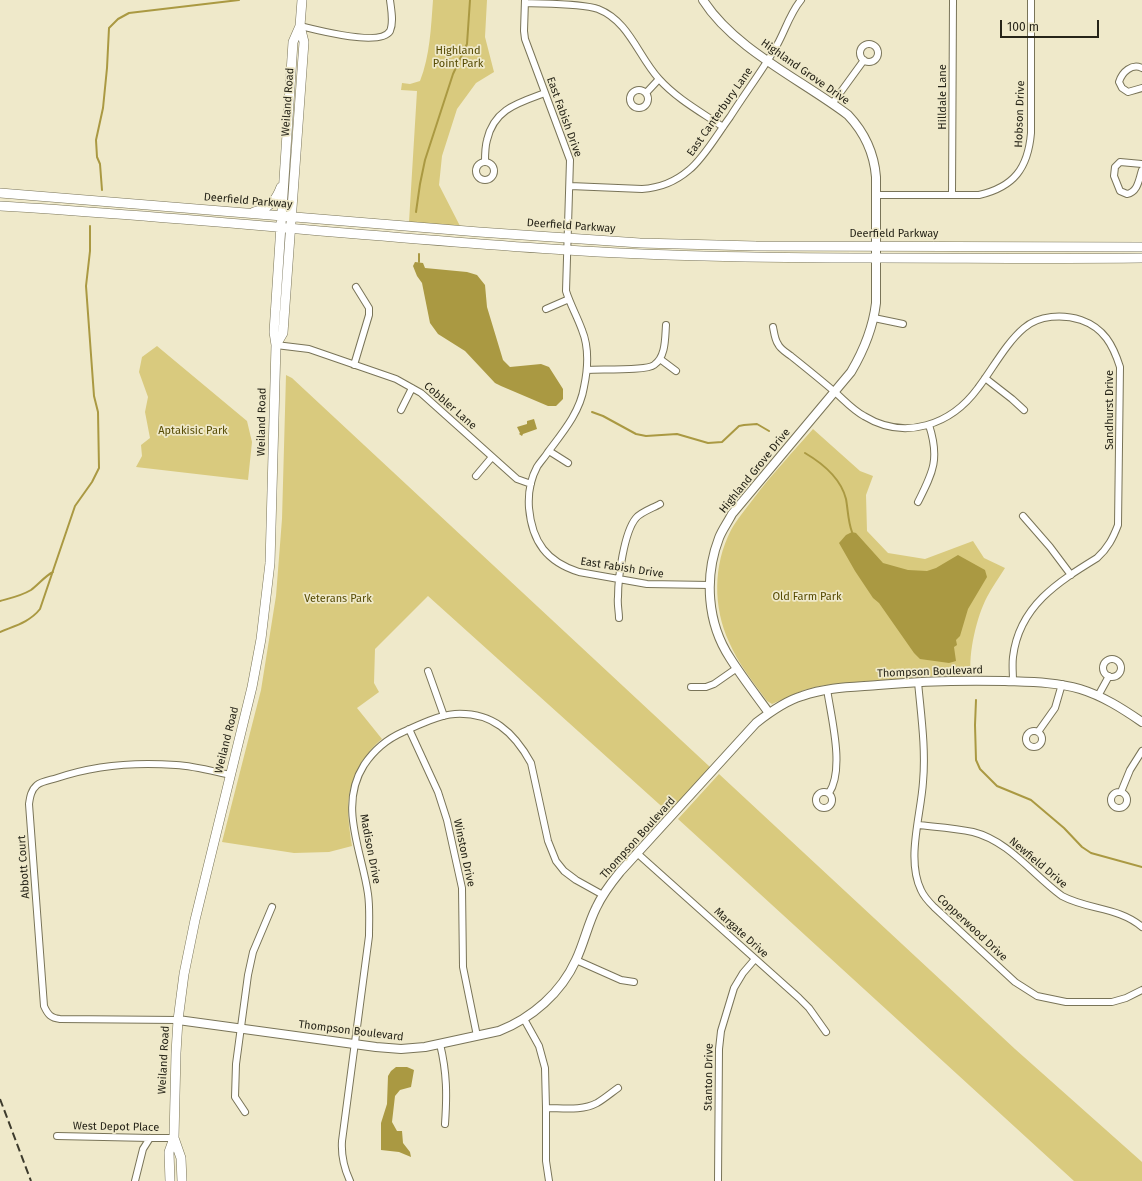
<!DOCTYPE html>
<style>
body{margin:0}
#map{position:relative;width:1142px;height:1181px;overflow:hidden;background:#efe9ca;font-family:"Fira Sans",sans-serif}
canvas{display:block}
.scale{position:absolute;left:1000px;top:20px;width:99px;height:18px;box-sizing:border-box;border:2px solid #262418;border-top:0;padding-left:5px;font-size:12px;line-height:14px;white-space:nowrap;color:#262418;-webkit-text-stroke:3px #efe9ca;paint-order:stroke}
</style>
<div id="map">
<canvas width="1142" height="1181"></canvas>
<div class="scale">100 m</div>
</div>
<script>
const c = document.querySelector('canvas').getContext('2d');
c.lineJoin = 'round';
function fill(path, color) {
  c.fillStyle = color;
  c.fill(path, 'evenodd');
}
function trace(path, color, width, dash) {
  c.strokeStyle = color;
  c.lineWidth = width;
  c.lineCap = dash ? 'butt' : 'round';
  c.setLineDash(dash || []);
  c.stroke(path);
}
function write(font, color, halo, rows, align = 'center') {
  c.font = font + ' "Fira Sans",sans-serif';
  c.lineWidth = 3.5;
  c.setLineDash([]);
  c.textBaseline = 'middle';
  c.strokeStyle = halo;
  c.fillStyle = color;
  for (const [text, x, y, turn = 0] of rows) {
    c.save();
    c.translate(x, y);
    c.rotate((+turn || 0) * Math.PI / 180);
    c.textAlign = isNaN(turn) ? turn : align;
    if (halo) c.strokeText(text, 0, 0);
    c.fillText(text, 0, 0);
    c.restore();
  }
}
fill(new Path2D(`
 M433,0H487L485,37L494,72L476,83L457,109L442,156L439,185L460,226L409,222L417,91L401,90L402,83L410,84L420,81C430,56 431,27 433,0Z
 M157,346L247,421L252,442L248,480L136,467L142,456L141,445L150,438L145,412L148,397L139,372L142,357Z
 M286,375L292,378L710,767L669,813L428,596L375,649L374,683L379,692L357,708L382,739C374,745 369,752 363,760C344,790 347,813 352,846L329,852L294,853L222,842L261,690L276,596L282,519Z
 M813,429L860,471L873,476L866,495L867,531L888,553L925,559L973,541L984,558L1005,568C999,578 992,587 987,597C977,616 968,653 971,675L933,676L835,684L820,686L804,690L772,704L767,701C753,682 738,663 729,642C713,607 713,565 731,530C737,519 746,509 754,498C772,474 793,452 813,429Z
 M719,774L1015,1049L1142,1162V1181H1074L678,819Z`), '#d9ca7e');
fill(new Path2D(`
 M415,262L423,263L425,268L467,272L477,275L485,285L487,307L503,360L510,367L541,364L549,367L563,389V399L556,406H548L501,386L495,383L465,351L438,334L430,323L422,283L417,276L413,266Z
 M534,419L537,429L523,434L522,436L519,434L520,433L517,427L527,424V421Z
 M852,532L856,533L883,563L908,570L927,571L936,568L958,555L985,570L987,577L968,609L960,636L956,640L957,645L954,647L956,661L949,663L920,659L914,653L879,603L873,598L855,571L839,543L846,535Z
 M396,1067H407L414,1070L411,1087L400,1090L395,1096L392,1122L397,1131H402L403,1143L410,1152L411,1157L399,1152L381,1150V1123L387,1104L388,1076L391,1071Z`), '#aa9942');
trace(new Path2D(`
 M102,190L100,164L97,157L96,140L103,108L107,68L109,28L118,19L129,13L239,0
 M416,212L420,184L425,160L453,74L467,44L470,0
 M419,262V254
 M592,412L603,416L636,434L646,436L677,434L708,443L722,442L739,426L744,425L757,424L769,431
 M805,453C822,463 841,479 846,499C848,510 848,522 852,532
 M0,601C11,598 21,596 31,590C39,584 45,576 53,572
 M0,632C14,626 30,622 40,609L75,506L92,482L99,468L98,412L94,396L86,286L90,251V226
 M976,700L975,725L976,760L980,769L997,786L1031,800L1064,828L1082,847L1091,853L1142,867`), '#aa9942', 2);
const minor = new Path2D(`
 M525,0L524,31L525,39L570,160L566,291C570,304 577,316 582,330C589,347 588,368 584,387C580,412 563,432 548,452C545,457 540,462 537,467C530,480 528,494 529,508C532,542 547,562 579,572L647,584L710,585
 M525,3C545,4 580,3 598,9C629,21 638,56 659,79C677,99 701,112 723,127
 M300,26C316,30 381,47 390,31C394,22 391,9 390,0
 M860 53a9 9 0 1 1 18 0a9 9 0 1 1-18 0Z
 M1142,68C1132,63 1122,72 1119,82L1122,88L1128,92L1142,88
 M630 99a9 9 0 1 1 18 0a9 9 0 1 1-18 0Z
 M646,93L659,79
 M832,104L864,60
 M485,162C485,155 485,147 487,140C494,109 518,103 545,93
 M476 171a9 9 0 1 1 18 0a9 9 0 1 1-18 0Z
 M1142,164L1120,162L1115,167L1114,176L1120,191L1127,194C1138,192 1139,179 1142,170
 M570,186L642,189C659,188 675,182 689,170C704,158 718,133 730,117C745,93 763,70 777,45C785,31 790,13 801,0
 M876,195H979C1014,187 1028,168 1031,133V0
 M952,195L953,0
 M546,309L569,299
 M874,318L903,324
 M773,327C774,332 775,340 778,344C780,349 787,353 791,356C806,368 821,380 836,393C845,401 853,410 864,416C905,441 951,425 978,388C992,370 1006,343 1024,328C1039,315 1063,314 1081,320C1104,328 1113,345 1120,367L1118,525C1113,538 1108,548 1097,558C1058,582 1019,606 1013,657C1012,665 1013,673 1013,681
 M276,345L309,349L396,379L421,393L517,479L531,484
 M660,359L676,371
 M354,365L369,315V308L356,287
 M587,370C599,369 647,371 654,365C666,357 665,338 666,325
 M985,378L1012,399L1024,410
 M401,410L412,388
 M549,451L568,463
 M476,476L492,457
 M918,502C933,472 940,459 929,425
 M1023,516L1050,547L1071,575
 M619,618C619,611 617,604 618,597C618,578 624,532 636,518C641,512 653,508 660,504
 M1103 668a9 9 0 1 1 18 0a9 9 0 1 1-18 0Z
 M428,671L444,716
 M918,682C921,715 926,749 923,782C921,815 906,859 921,890C924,897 929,902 934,907L1015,982L1037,996L1066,1002H1112L1126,998L1142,990
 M691,687H706L714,684L737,668
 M827,689C831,717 845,769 829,793
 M1098,696L1109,676
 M409,729L438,792L447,820L462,888L463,967L477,1036
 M1026 739a8 8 0 1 1 16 0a8 8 0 1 1-16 0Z
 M1038,732L1055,708L1062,684
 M816 800a8 8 0 1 1 16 0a8 8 0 1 1-16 0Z
 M1121,792L1130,770L1142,751
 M1111 800a8 8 0 1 1 16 0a8 8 0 1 1-16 0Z
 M918,825C936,827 955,828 973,832C1009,841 1033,875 1062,896C1088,910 1119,907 1142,927
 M638,854L799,998L809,1008L826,1032
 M576,960L621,980L634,982
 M524,1019L539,1046L545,1068L546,1108V1161L549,1181
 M178,1020L60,1019C51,1018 48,1015 44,1006L29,804C30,797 31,790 37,785C42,781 51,780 57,778C95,765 136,762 176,765C194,766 212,771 231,775
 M440,1044C447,1073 447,1095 445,1124
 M546,1108C563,1108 582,1111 597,1103C604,1099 611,1093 618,1088
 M245,1112L235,1097L236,1064L248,975L253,952L272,907
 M57,1136L150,1138H174
 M135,1181L143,1149L150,1138
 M350,1181C344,1168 341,1156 342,1141L369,936C369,922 370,908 368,894C362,851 338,806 364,765C374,750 387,739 403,732C418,725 439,715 455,714C492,712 514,732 531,763L548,841L556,861L564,871L576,880L603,895
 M718,1181L719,1049L721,1031L734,988L743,973L755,959`);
const tertiary = new Path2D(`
 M703,0C734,49 802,80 848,115C865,133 874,152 876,177V303C873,328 864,350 851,372L732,514C728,522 722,530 719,538C704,577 707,623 730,658C742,677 756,695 769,713
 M178,1020L376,1047L401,1049L425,1047L499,1031C532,1018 561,993 576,960C584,943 588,924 596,908C602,895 611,883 620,872L756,723C770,712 785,701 802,696C827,687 852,687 878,685C921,681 961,680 1005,681C1031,682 1056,682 1080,689C1103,696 1123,709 1142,722`);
const secondary = new Path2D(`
 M0,193L479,232L640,243L756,246L1142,247
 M0,206C189,217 378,238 567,250C671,257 774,258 878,258C966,258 1054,259 1142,258
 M254,212C268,209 276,201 281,187
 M276,345L283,333L304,42L300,26L302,0
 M170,1181L169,1152L174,1138
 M182,1181L181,1158L174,1138L176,1053L178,1020L184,974L195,920L252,687L261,639L270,563L276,345L274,332L293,42L300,26`);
trace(minor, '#797458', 8);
trace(tertiary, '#797458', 10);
trace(secondary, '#797458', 10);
trace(minor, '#fff', 6);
trace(tertiary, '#fff', 8);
trace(secondary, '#fff', 9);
trace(new Path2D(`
 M0,1099L31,1181`), '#3d3b2d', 2, [8, 4]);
write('11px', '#554a02', '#efe9ca', [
 ["Highland",458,51],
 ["Point Park",458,64],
 ["Aptakisic Park",193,431],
 ["Old Farm Park",807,597],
 ["Veterans Park",338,599]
]);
write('11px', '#262418', '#efe9ca', [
 ["Highland Grove Drive",805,72,35],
 ["Hilldale Lane",943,97,-90],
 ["Weiland Road",288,102,-86],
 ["East Canterbury Lane",720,112,-55],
 ["Hobson Drive",1020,114,-88],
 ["East Fabish Drive",564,117,70],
 ["Deerfield Parkway",248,201,5],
 ["Deerfield Parkway",571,226,4],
 ["Deerfield Parkway",894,234],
 ["Cobbler Lane",450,406,41],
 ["Sandhurst Drive",1110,410,-90],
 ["Weiland Road",262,422,-89],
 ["Highland Grove Drive",755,471,-51],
 ["East Fabish Drive",622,568,9],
 ["Thompson Boulevard",930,672,-2],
 ["Weiland Road",227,740,-76],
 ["Thompson Boulevard",638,838,-48],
 ["Madison Drive",370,849,79],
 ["Winston Drive",464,853,78],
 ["Newfield Drive",1038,863,40],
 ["Abbott Court",24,867,-94],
 ["Copperwood Drive",972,928,43],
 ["Margate Drive",741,933,42],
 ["Thompson Boulevard",351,1031,7],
 ["Weiland Road",164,1060,-87],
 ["Stanton Drive",709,1077,-89],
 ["West Depot Place",116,1127,1]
]);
</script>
